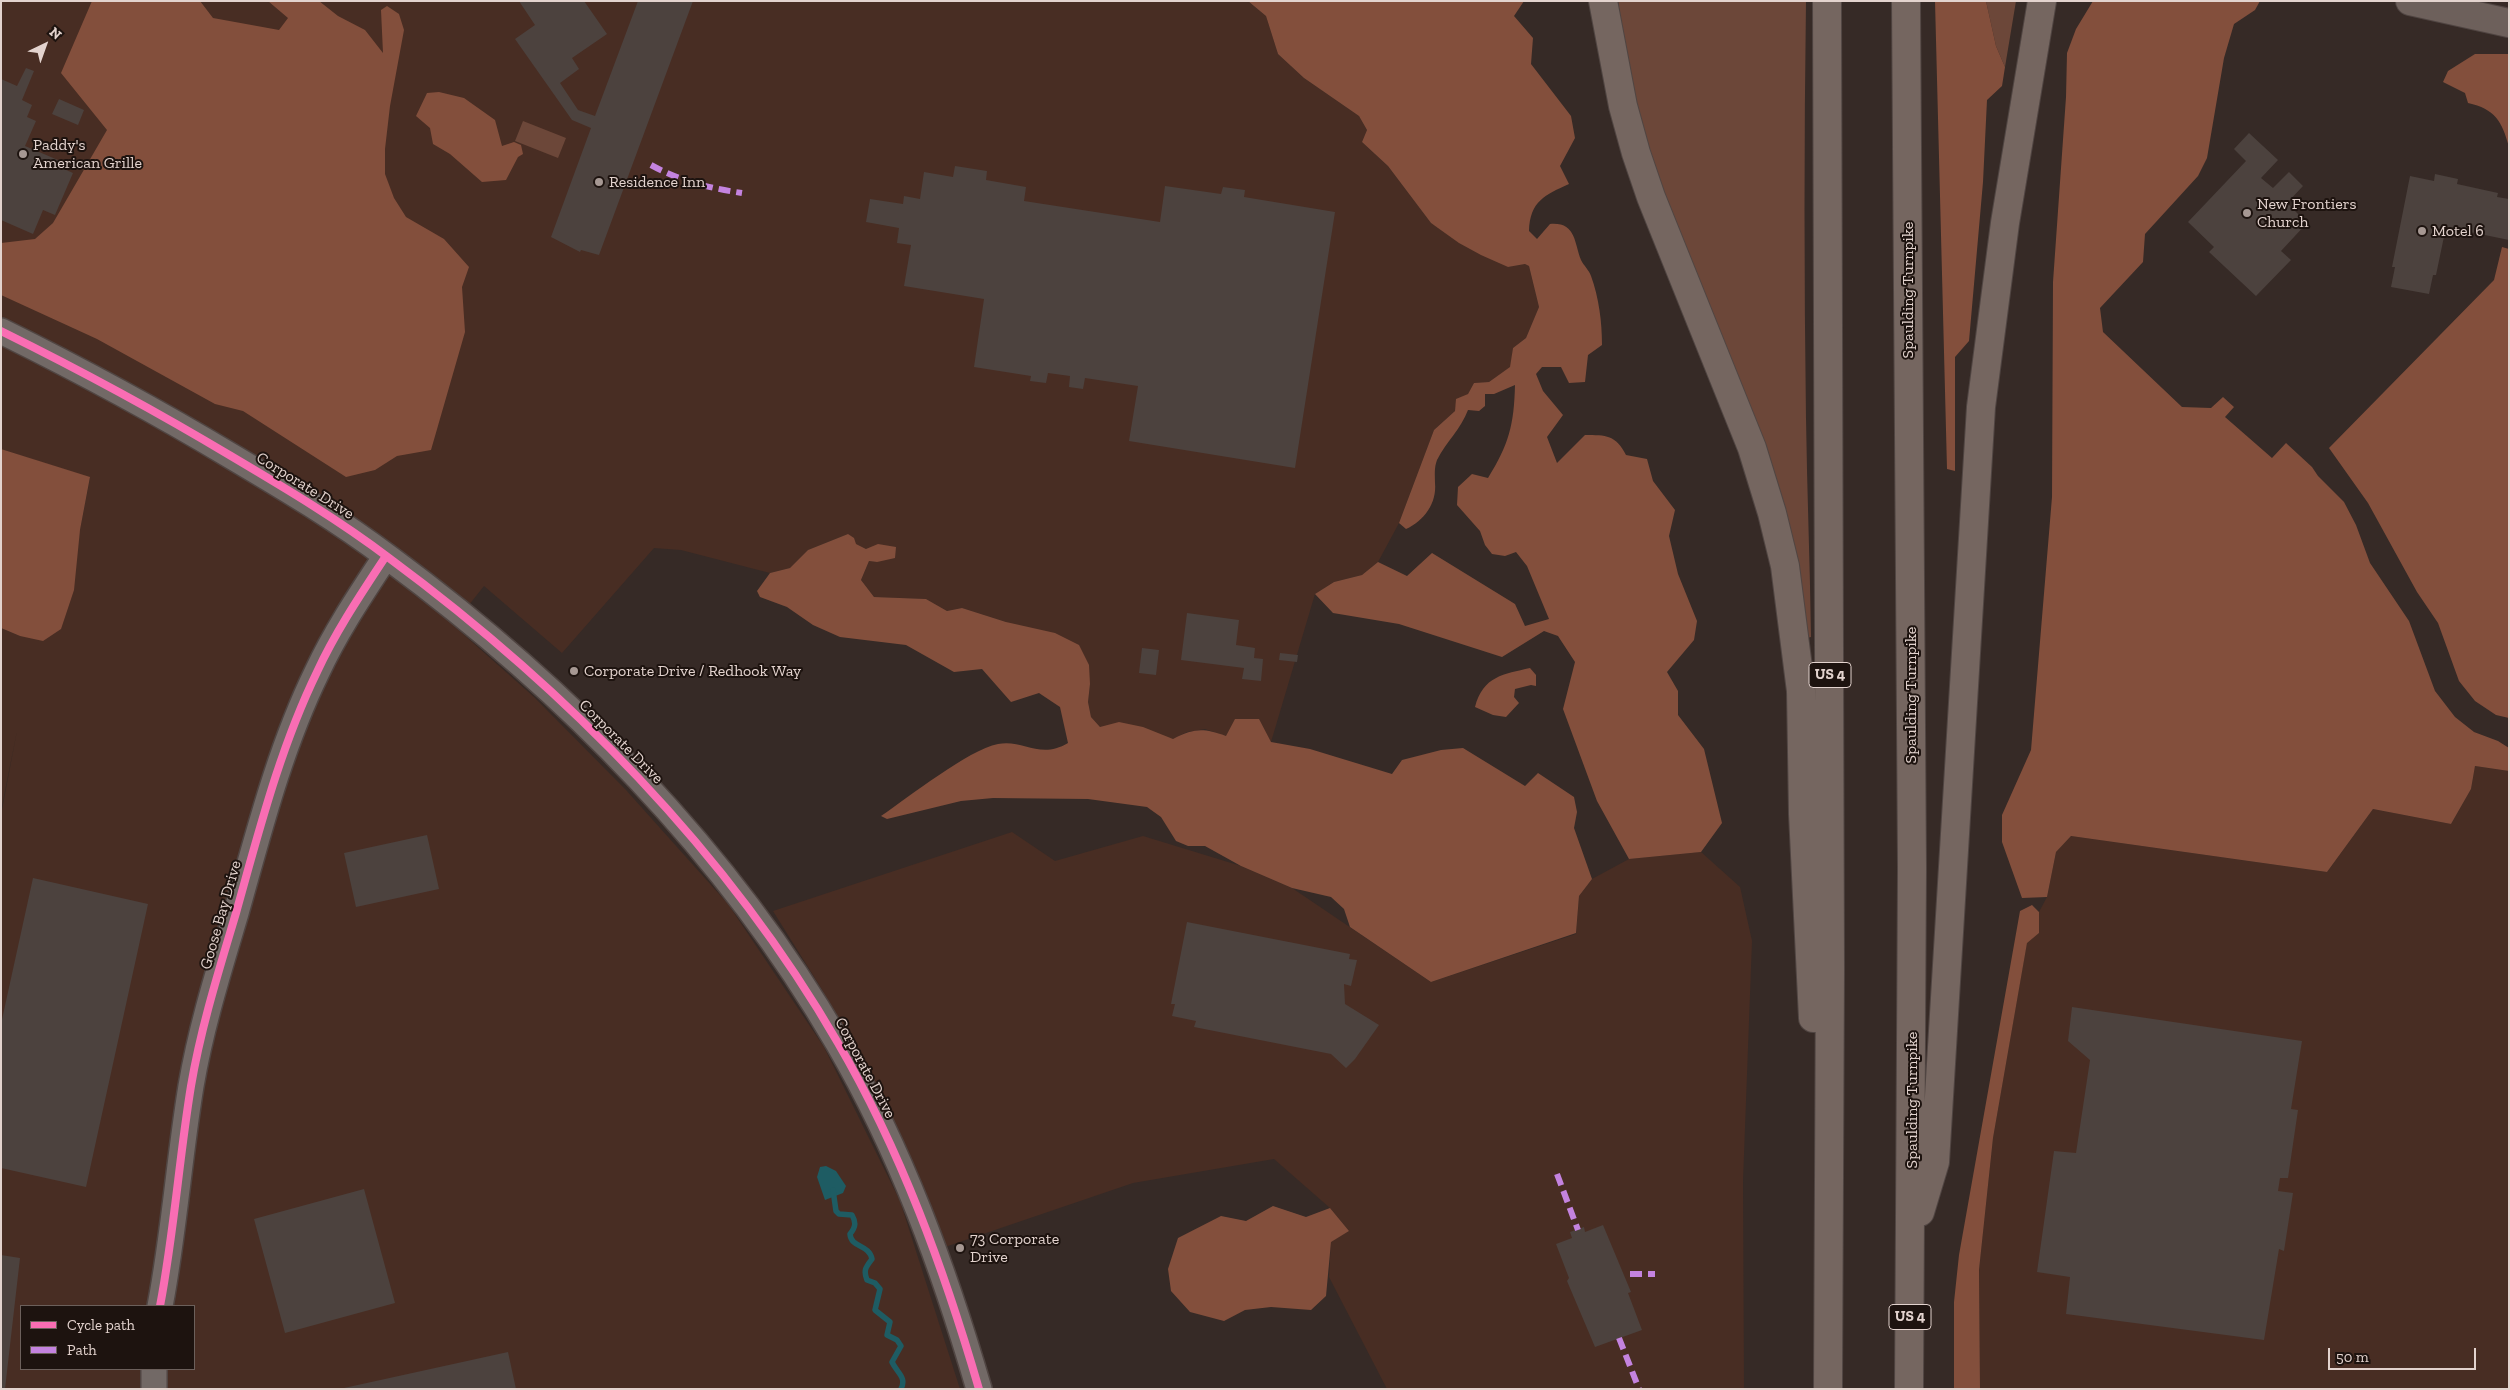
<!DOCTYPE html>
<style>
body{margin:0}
#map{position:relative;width:2510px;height:1390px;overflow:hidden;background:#362a26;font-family:"Zilla Slab",serif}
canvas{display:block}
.frame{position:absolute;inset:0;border:2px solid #e3d3ce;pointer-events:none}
.legend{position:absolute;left:20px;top:1305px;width:175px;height:65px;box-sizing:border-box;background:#1d130f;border:1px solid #6c605b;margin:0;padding:6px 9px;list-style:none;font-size:15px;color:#e3d3ce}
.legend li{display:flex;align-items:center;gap:10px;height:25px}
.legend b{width:25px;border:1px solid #6c605b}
.north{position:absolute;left:20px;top:20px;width:50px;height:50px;-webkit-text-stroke:4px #1d130f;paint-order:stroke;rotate:42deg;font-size:14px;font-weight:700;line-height:20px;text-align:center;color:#e3d3ce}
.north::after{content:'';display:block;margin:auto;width:18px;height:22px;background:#e3d3ce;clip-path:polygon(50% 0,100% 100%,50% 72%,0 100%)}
.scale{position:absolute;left:2328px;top:1348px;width:148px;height:22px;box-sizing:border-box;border:2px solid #e3d3ce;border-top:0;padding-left:6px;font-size:15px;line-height:18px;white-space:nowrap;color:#e3d3ce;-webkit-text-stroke:4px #1d130f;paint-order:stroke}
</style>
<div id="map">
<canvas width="2510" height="1390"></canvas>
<div class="frame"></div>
<ul class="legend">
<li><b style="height:6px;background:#f96db3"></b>Cycle path</li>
<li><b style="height:6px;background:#c483df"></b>Path</li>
</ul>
<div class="north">N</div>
<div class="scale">50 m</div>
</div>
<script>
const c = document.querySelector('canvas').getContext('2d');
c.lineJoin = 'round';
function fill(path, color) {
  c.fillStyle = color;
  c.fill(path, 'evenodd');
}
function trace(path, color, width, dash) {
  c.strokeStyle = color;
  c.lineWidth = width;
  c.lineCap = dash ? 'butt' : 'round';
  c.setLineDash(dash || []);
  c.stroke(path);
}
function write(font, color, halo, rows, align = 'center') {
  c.font = font + ' "Zilla Slab",serif';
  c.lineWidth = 4;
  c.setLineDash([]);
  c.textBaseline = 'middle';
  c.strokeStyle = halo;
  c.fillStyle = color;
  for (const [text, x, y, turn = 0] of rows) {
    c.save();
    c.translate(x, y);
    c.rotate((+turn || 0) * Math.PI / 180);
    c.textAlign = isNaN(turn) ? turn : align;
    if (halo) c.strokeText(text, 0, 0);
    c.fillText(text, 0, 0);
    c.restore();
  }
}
fill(new Path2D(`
 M1,1H1248L1266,16L1278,54L1304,78L1359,116L1367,130L1362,142L1388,166L1431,223L1508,267L1525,264L1529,266L1539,307L1526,338L1513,348L1511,367L1489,382L1474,383L1468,394L1457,400L1455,411L1434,430L1399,523L1378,562L1362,575L1334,582L1315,594L1271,742L1226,736L1205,729L1187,732L1173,739L1100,727L1091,717L1088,702L1090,684L1006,622L962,608L947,611L926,599L874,597L861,580L869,561L877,562L866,549L855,544L848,534L808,550L790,568L770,573L681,550L654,548L562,653L484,586L453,625L534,697L626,790L728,904L824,1047L900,1201L960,1389H1V815L17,731L1,811V628L20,636L80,530L90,478L1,449ZM21,1306H194V1369H21Z
 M2475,766L2509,771V1389H1980L1979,1270L1993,1138L2027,942L2039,933V912L2047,897L2056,852L2071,836L2327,872L2373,809L2451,824L2471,789Z
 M1012,832L1055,861L1143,836L1241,866L1292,888L1431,982L1576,934L1579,896L1592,879L1629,859L1701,852L1740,887L1752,941L1743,1181L1744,1389H1387L1329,1277L1331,1241L1349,1231L1330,1208L1274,1159L1133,1183L945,1247L872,1080L821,988L773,911Z`), '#482d23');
fill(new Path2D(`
 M1618,1H1806C1804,140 1804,279 1806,418C1807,491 1810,564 1811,637L1803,639L1649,158L1628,73Z
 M1986,1H2016L2005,67L1996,46Z
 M523,121L566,138L558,158L515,141Z`), '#6c4739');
fill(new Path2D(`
 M92,1H200L213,18L279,30L288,18L268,1H319L338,16L365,30L383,53L381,10L387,6L399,14L404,30L390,106L385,149V174L394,198L406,217L444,239L469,267L462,287L465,332L431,450L397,456L375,470L346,477L243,411L215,404L97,339L1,295V243L35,239L53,223L107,130L61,73Z
 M1248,1H1524L1514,16L1533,38L1531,64L1571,116L1575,138L1560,166L1569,184C1545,195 1530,201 1529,231L1537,239L1550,224C1576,222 1574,242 1581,260C1584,266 1589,270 1591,276C1599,298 1602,322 1602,345L1588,355L1585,382L1569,383L1561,367H1542L1536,374L1543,391L1563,415L1547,437L1557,463L1585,435C1606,435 1616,435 1626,455L1647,459L1653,481L1675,510L1669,536L1678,574L1697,621L1694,640L1667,672L1678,691V715L1704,749L1722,823L1701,852L1629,859L1597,801L1563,709L1575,662L1558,636L1544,631L1502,657L1399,624L1333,613L1315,594L1334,582L1362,575L1378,562L1407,576L1432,553L1515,604L1525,626L1549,619L1527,566L1516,552L1505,556L1492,554L1485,545L1480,531L1457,505L1458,487L1472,474L1488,478C1509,444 1514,425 1515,385L1494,394H1485V406L1479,411L1468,410C1461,429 1446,442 1437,460C1434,468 1435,474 1435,483C1437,503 1424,521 1406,529L1399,523L1434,430L1455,411L1456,399L1468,394L1474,383L1489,382L1510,367L1513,348L1526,338L1539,307L1529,266L1525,264L1508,267L1481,255L1459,243L1431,223L1388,166L1362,142L1367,130L1359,116L1304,78L1278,54L1266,16Z
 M1935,1H1986L1996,46L2005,67L2002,86L1987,100L1983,182L1969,341L1955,357V471L1947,469Z
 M2093,1H2260L2255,10L2234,24L2224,58L2207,158L2198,176L2145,234L2143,262L2100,308L2103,332L2182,407L2211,408L2223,397L2234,407L2225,417L2272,458L2286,443L2312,467L2318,476L2344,502L2356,525L2370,563L2409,621L2435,691L2455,717L2474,732L2498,741L2509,748V771L2475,766L2471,789L2451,824L2373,809L2327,872L2071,836L2056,852L2047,897L2022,898L2002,842V815L2031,750L2052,497L2053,282L2066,97L2067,53L2076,29Z
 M2475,54H2509V147C2502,121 2495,109 2468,103L2465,93L2443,82L2448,71Z
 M439,92L464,98L495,120L502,146L514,142L521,145L523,154L518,157L506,180L482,182L450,154L433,144L430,128L416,116L427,93Z
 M2502,247L2509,249V718L2496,715L2475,701L2459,681L2438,623L2417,592L2368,503L2329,448L2494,280Z
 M1,449L90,477L80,530L74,590L61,629L43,641L20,636L1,628Z
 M848,534L854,538L856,544L866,549L878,544L896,547L895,558L877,562L869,561L861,580L874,597L926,599L947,611L962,608L1006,622L1055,633L1079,645L1089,665L1090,684L1088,702L1091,717L1100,727L1119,722L1143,727L1173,739C1195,728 1203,728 1226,736L1235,719H1259L1271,742L1310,749L1392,774L1402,760L1441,750L1463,748L1525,786L1538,773L1574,797L1577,812L1574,828L1592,879L1579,896L1576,933L1431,982L1350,927L1344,909L1331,897L1292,888L1241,866L1205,846H1188L1176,841L1161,817L1147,807L1088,799L993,798L961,801L887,819L881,816C909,797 968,750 998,744C1023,739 1040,760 1068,743L1060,707L1039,693L1011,702L982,669L954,672L906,645L840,637L813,625L787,607L760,597L757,591L770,573L790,568L808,550Z
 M1530,668L1536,675V686L1531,685L1515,689L1514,697L1519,703L1506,717L1493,715L1475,707C1483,676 1504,674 1530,668Z
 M2032,905L2039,912V933L2027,943L1993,1138L1979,1270L1980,1389H1954V1302L1959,1255L2020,911Z
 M1273,1206L1306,1217L1330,1208L1349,1231L1331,1242L1326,1296L1311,1310L1271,1307L1245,1310L1224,1321L1190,1312L1171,1291L1168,1269L1178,1238L1221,1216L1246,1221Z`), '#834f3c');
fill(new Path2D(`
 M826,1166L836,1171L846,1186L843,1193L825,1200L817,1177L820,1167Z`), '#1e5c63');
trace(new Path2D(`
 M833,1190L836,1211L839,1214L852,1215C856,1222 856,1227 850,1234C851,1248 869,1244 872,1259C866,1267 863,1270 867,1280L875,1283L880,1289L875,1310L890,1322L887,1335L897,1340L901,1346L892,1362C897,1373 907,1377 901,1389`), '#1e5c63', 5.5);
fill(new Path2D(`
 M519,1H584L607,34L572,58L579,69L560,83L578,110L595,116L638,1H693L599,255L581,250L580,252L551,237L591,128L572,120L515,39L535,25Z
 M26,68L34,71L22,100L32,105L27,117L36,121L25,146L65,163L62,168L73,173L55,215L43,210L33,234L1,220V79L17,86Z
 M59,99L84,110L78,125L52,114Z
 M2249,133L2278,160L2261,178L2273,188L2289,172L2303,186L2287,203L2307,223L2281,251L2291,260L2256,296L2209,252L2214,247L2188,222L2246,161L2234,149Z
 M955,166L987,171L986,180L1026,187L1024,201L1160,222L1165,186L1221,194L1223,187L1245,190L1244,197L1335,212L1295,468L1129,441L1138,386L1085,378L1083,389L1069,387L1070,376L1048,373L1046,383L1030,381L1031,376L974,367L984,299L904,286L911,245L897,243L899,228L866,222L870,199L903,204L904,196L920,199L924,172L953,177Z
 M2435,174L2458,179L2457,184L2498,193L2497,197L2509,199V240L2446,227L2436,275H2433L2429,294L2391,287L2395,267H2392L2410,176L2434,181Z
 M1187,613L1239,620L1236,645L1255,648L1254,658L1263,659L1261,681L1242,679L1244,668L1181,660Z
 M1142,648L1159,650L1156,675L1139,673Z
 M1280,653L1298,655L1297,662L1279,660Z
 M427,835L439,889L356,907L344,853Z
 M33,878L148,904L86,1187L1,1168V1024Z
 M1187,922L1350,954L1349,959L1357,960L1351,986L1344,984L1345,1004L1379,1025L1355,1059L1346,1068L1331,1054L1194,1027L1196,1021L1172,1016L1175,1004H1171Z
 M2072,1007L2302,1041L2291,1109L2298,1110L2288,1178H2280L2278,1191L2293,1193L2284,1251L2279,1249L2264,1340L2066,1314L2070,1277L2037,1272L2054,1151L2076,1153L2090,1060L2068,1041Z
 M364,1189L395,1303L285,1333L254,1219Z
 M1603,1225L1631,1292L1628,1293L1642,1330L1595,1347L1567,1281L1569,1278L1556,1244L1572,1238L1570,1232L1584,1227L1585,1232Z
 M1,1255L20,1258L5,1389H1Z
 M508,1352L516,1389H345L344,1388Z`), '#4c423e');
const minor = new Path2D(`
 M1,331C80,370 156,411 231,456C285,488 339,520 389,558C566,689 727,851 838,1043C901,1151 944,1269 979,1389
 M160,1306C174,1233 179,1159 191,1086C201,1027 219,970 236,913C259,831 280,748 317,672C336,631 361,594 386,556
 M154,1369V1389`);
const major = new Path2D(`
 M2410,1L2509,23`);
const highway = new Path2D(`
 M1603,1L1623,106L1636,153L1651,197L1752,448L1772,513L1785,566L1801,691L1803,814L1813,1018
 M1827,1L1830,969L1828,1389
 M1906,1L1912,868L1909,1389
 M1920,1212L1935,1162L1981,407L2005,223L2042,1`);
trace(minor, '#504542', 28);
trace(major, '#504542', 30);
trace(highway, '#504542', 30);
trace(minor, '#726966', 25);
trace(major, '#6d605b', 28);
trace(highway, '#756660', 28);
trace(new Path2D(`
 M651,165C680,181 709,188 742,193
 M1557,1174L1578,1230
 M1630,1274H1655
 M1619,1338L1639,1389`), '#c483df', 6, [12, 6]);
trace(new Path2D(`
 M1,331C80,370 156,411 231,456C285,488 339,520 389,558C566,689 727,851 838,1043C901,1151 944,1269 979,1389
 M160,1306C174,1233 179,1159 191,1086C201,1027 219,970 236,913C259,831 280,748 317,672C336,631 361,594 386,556`), '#f96db3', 8);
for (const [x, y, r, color] of [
 [23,154,5,"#a69893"],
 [599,182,5,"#a69893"],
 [2247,213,5,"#a69893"],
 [2422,231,5,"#a69893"],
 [574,671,5,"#a69893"],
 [960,1248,5,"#a69893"]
]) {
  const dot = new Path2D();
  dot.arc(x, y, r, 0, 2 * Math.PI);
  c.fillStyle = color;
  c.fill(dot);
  trace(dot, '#1d130f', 2);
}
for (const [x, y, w] of [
 [1830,675,42],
 [1910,1317,42]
]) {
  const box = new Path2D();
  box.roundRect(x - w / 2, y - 12.5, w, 25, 4);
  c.fillStyle = '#1d130f';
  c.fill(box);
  trace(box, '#e3d3ce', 1);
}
write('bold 15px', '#e3d3ce', null, [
 ["US 4",1830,675],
 ["US 4",1910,1317]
]);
write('16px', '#e3d3ce', '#1d130f', [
 ["Paddy's",33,145],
 ["American Grille",33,163],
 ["Residence Inn",609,182],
 ["New Frontiers",2257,204],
 ["Church",2257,222],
 ["Motel 6",2432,231],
 ["Corporate Drive / Redhook Way",584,671],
 ["73 Corporate",970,1239],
 ["Drive",970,1257]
], 'left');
write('16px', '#e3d3ce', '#1d130f', [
 ["Spaulding Turnpike",1908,290,-90],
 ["Corporate Drive",305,486,32],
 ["Spaulding Turnpike",1911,695,-90],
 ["Corporate Drive",621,742,45],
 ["Goose Bay Drive",221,915,-74],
 ["Corporate Drive",865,1068,62],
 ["Spaulding Turnpike",1912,1100,-90]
]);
</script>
